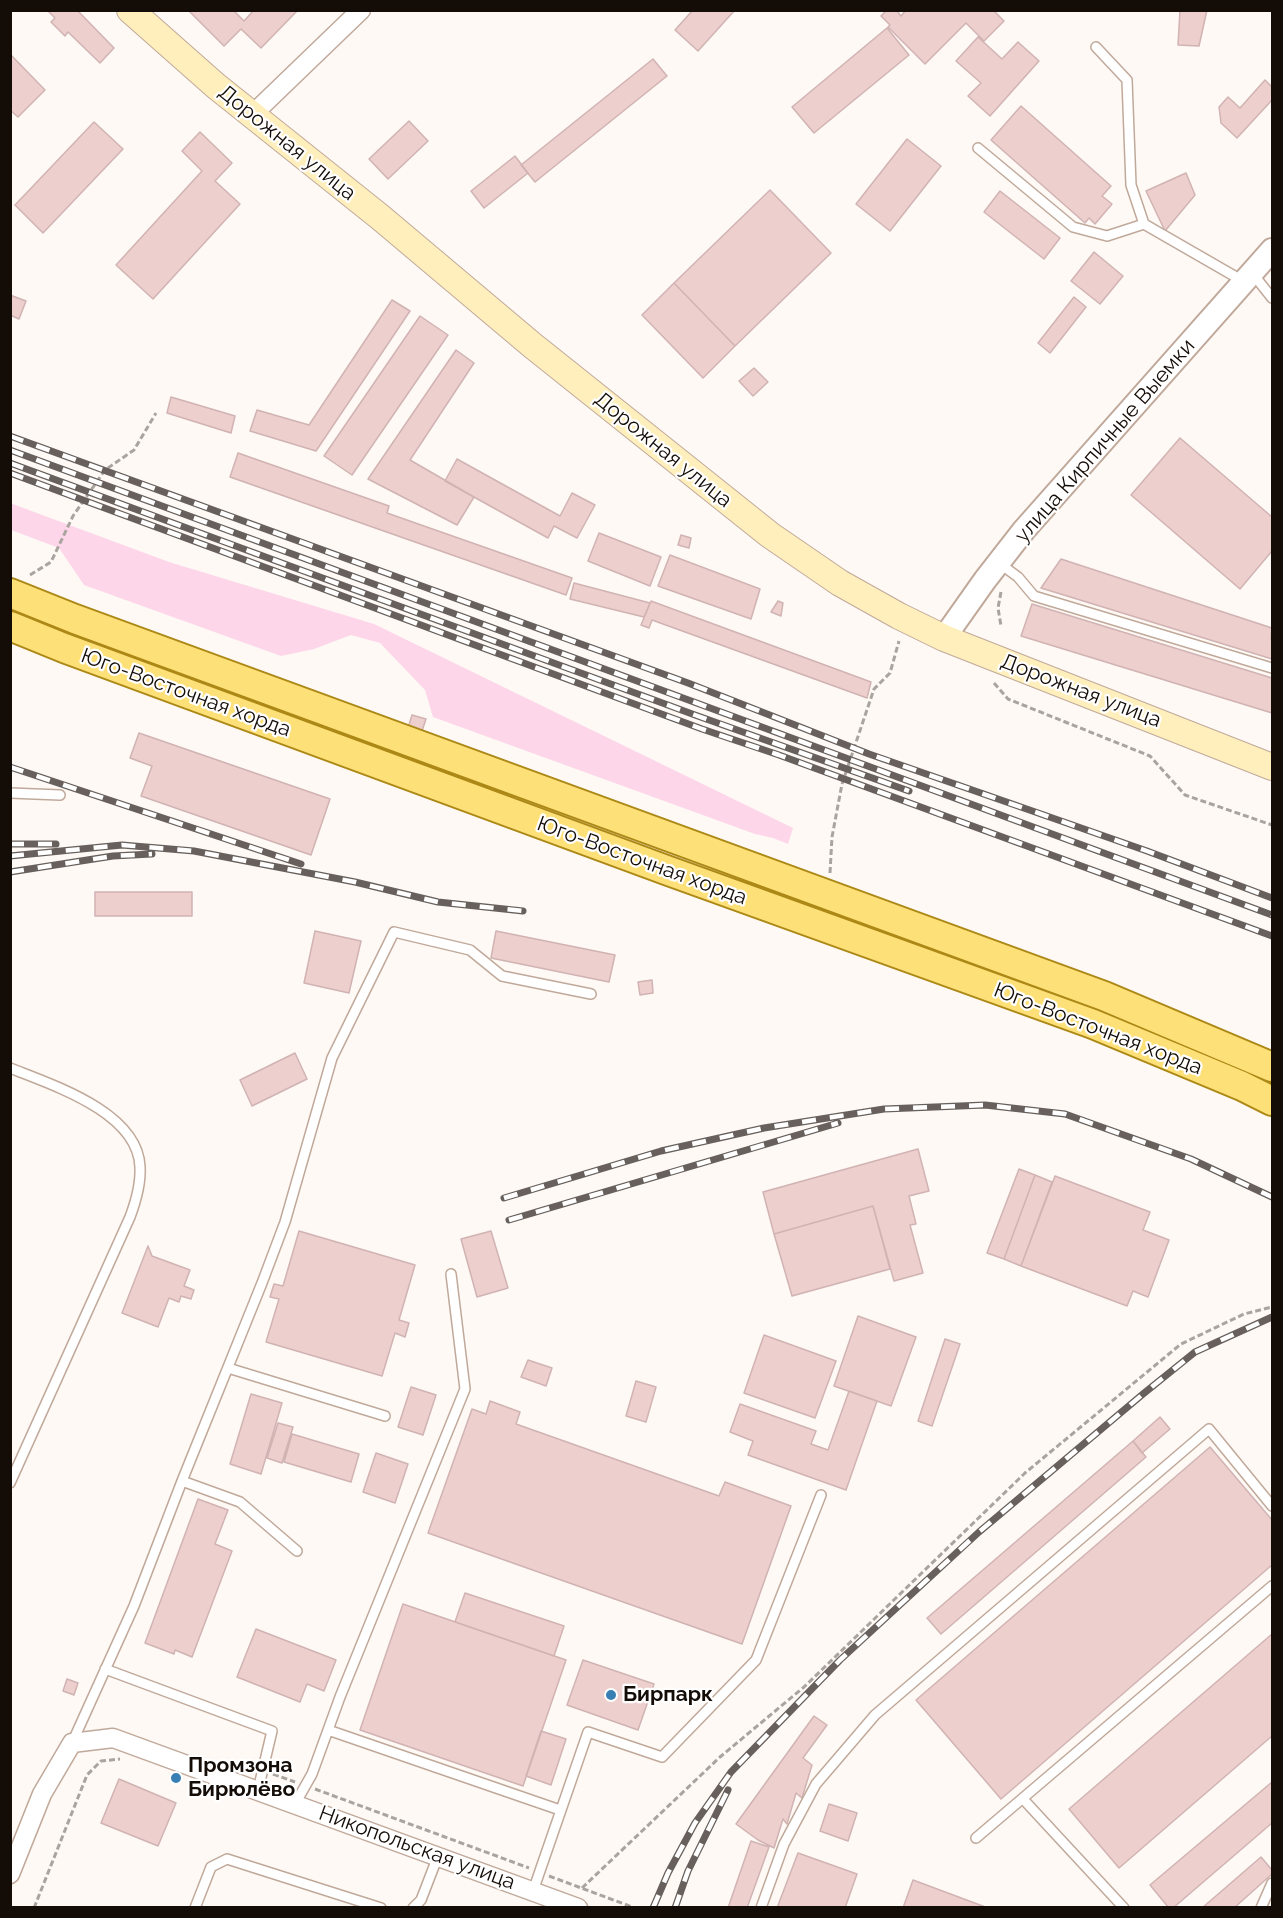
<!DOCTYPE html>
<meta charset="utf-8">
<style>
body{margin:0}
#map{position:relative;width:1283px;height:1918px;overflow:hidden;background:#fef9f5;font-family:Raleway,sans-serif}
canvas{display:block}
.frame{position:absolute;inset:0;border:12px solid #140c07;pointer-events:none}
</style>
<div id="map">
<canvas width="1283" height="1918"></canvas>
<div class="frame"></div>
</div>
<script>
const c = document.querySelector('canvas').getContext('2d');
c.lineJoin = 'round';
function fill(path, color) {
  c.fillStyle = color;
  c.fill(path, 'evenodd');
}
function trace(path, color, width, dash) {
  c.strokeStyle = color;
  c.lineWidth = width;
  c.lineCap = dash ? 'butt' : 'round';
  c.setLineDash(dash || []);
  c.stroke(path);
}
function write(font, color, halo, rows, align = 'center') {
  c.font = font + ' Raleway,sans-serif';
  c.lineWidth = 4.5;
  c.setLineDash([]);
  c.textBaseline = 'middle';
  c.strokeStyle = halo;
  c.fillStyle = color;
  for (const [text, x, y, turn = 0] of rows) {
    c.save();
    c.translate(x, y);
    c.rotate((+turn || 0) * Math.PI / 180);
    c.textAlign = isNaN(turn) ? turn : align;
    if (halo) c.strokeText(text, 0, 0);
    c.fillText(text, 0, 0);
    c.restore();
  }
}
fill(new Path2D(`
 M10,503L169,562L374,624L793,828L788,844L773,838L755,834L433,717L425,690L380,643L351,635L314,649L281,656L84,585L59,548L11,530Z`), '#fdd6ea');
const building = new Path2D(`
 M47,10H77L114,48L100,63L68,32L65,36L51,22L55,18Z
 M188,10H233L244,21L254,10H298L261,48L241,29L224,46Z
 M693,10H735L698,51L675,30Z
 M887,10H896L901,16L906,10H993L1004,21L984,41L966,23L925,64L888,27L890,25L881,16Z
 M1180,10H1207L1199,46L1178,45Z
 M887,28L909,55L814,133L792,107Z
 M978,37L1002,59L1018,42L1039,61L990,116L968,96L981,83L956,61Z
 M10,54L45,90L18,117L10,110Z
 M653,59L667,76L535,182L521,165Z
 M1265,80L1272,87V100L1237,138L1221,123L1219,107L1228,97L1240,108Z
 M1021,106L1111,186L1102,196L1112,204L1095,224L1089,218L1085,223L991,140Z
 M409,121L428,141L388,179L369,159Z
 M94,122L123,149L43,233L15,205Z
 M200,132L232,163L215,181L240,204L153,299L116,265L202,171L182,151Z
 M907,139L941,166L890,231L856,204Z
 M515,156L528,173L484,208L471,191Z
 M1186,173L1195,195L1165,231L1146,191Z
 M770,190L831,253L735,346L674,283Z
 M1000,191L1060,238L1044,259L984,212Z
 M1094,252L1123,276L1100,304L1071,281Z
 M674,283L735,346L703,378L642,315Z
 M10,295L26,301L19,319L10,315Z
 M1074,297L1086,307L1050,353L1038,343Z
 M392,300L410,311L316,451L250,431L257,410L309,425Z
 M420,316L448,335L352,475L324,456Z
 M456,350L474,363L410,460L474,497L457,525L368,479Z
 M754,368L768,382L753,396L739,381Z
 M171,397L235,416L231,433L167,413Z
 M1180,438L1272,517V551L1240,589L1131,495Z
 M238,453L389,506L387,513L572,578L566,595L230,477Z
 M457,459L560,516L572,493L595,505L577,538L554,526L548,538L445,481Z
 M599,533L661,557L650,586L588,561Z
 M681,535L691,538L689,548L678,545Z
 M670,555L760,589L751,619L658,586Z
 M1061,559L1272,628L1271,639L1272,640V659L1041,588Z
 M574,583L650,603L644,617L570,599Z
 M651,601L871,682L867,698L652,620L649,628L641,625Z
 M778,601L783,603L781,616L771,612Z
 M1032,604L1272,678V713L1021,636Z
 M412,715L426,719L422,731L408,728Z
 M139,733L330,799L311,855L141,796L152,766L130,758Z
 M95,892H192V916H95Z
 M315,931L361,941L349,993L304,983Z
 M496,931L615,955L609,982L491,958Z
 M652,980L653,993L640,995L638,982Z
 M295,1053L307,1079L252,1106L240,1080Z
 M918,1149L929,1191L909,1196L916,1224L910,1225L923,1273L894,1281L873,1206L774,1234L763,1192Z
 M1019,1169L1035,1175L1004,1259L987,1253Z
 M1035,1175L1052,1182L1021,1266L1004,1259Z
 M1055,1176L1150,1212L1143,1230L1169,1240L1148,1297L1133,1291L1127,1306L1021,1266Z
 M873,1206L890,1269L792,1296L774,1234Z
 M299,1231L415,1265L399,1320L409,1323L405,1337L395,1333L382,1376L266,1342L279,1299L270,1297L274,1284L283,1286Z
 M491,1231L508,1288L477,1297L461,1239Z
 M148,1246L152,1256L190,1270L184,1286L194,1290L191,1299L181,1296L179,1302L169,1298L158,1327L122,1313Z
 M858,1316L916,1337L891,1406L834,1386Z
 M764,1335L836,1361L815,1418L744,1393Z
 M945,1339L960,1344L932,1426L918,1421Z
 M528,1360L552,1368L546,1386L521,1377Z
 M636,1381L656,1387L646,1422L626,1416Z
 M411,1387L436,1395L423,1435L398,1427Z
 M849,1391L877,1401L846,1490L748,1455L753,1441L730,1432L740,1404L816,1431L811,1444L828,1450Z
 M251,1394L282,1403L261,1474L230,1464Z
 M490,1401L520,1412L516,1424L719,1496L725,1482L791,1506L742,1644L428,1533L472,1409L486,1414Z
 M1160,1417L1170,1429L1142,1453L1133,1441Z
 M278,1423L293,1427L282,1463L267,1458Z
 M292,1434L359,1454L351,1482L284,1462Z
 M1133,1441L1146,1457L941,1634L927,1618Z
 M1210,1447L1272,1520V1565L1001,1799L916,1700Z
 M376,1453L408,1464L395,1503L363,1492Z
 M198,1499L228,1510L215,1544L232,1551L192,1657L175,1650L174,1654L145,1643Z
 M465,1593L564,1626L554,1656L455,1622Z
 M403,1604L566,1660L523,1786L360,1730Z
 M256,1629L336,1660L324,1691L307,1684L300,1702L237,1677Z
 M1272,1634V1736L1119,1868L1069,1809Z
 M583,1660L654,1684L638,1730L567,1705Z
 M67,1679L78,1683L74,1695L63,1691Z
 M814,1716L827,1725L803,1758L812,1765L802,1798L796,1793L787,1824L783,1819L774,1848L758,1840L736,1824Z
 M541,1731L566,1739L551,1785L526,1776Z
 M119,1779L176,1803L158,1846L101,1823Z
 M1272,1782V1823L1173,1908H1169L1150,1885Z
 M829,1804L857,1813L848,1841L820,1831Z
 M751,1841L769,1847L747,1908H728Z
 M798,1853L857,1874L845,1908H777Z
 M1261,1857L1272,1870V1874L1234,1908H1202Z
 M913,1880L988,1908H903Z`);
fill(building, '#edcfce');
trace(building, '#d0b3b2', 1.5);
const service = new Path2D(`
 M1096,47L1127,80L1131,185L1144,224L1243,281
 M978,148L1073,227L1107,236L1144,224
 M1253,274L1272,298
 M999,563L1018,577L1034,596L1272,668
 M10,793L60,795
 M10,1068C52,1085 138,1112 140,1167C141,1185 136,1201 130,1217L10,1483
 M228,1368L385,1416
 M182,1481L240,1502L297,1551
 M105,1669L272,1731L258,1790
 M328,1730L560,1810
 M72,1743L134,1606L182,1481L262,1283L285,1222L332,1058L394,932L470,950L502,976L591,994
 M1023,1799L1124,1908
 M295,1804L312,1774L340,1697L465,1389L451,1274
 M976,1838L1272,1586
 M533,1891L588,1732L662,1757L756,1660L821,1495
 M195,1908L211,1867L227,1859L381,1908
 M413,1908L421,1900L438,1856
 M761,1908L784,1844L816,1784L875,1715L1209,1429L1272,1506
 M1261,1908L1272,1883`);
const minor = new Path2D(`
 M252,115L361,10
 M10,1874L42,1794L72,1743L113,1738L578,1908`);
const tertiary = new Path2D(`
 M944,638L985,580L1024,530L1272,250`);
const secondary = new Path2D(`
 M130,10L216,86L380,217L532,345L770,535L840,583L899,616L944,638L1272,767`);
const primary = new Path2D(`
 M10,593L75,619L1104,996L1272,1067
 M10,626L64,648L666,870L1093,1024L1242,1086L1272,1101`);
trace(service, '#c0a99a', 12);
trace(minor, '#c0a99a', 21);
trace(tertiary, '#c0a99a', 26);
trace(secondary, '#c0a99a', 28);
trace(primary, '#ac8816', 32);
trace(new Path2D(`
 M30,575L51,562L73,516L105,470L134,450L156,413
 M1001,592L998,608L1001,626
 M994,683L1008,699L1150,756L1185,795L1272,825
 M830,873L832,837L842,784L874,689L890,673L899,641
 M273,1774L295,1782
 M315,1789L529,1868
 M549,1876L635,1908
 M582,1888L720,1757L804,1687L1025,1473L1181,1344L1244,1314L1272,1307
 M34,1908L87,1775L101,1761L120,1759`), '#aaa49f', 3, [6, 3]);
trace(service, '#fff', 9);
trace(minor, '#fff', 18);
trace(tertiary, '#fff', 22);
trace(secondary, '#ffefbc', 26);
trace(primary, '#fee078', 28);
const rail = new Path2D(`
 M10,436L688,683L869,754L1147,851L1272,898
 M10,450L1272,915
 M10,463L695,715L909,791
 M10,473L702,729L779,755L1272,936
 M10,767L301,864
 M10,844H56
 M10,856L122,845L194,851L355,882L438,902L523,911
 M10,872L113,856L152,854
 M504,1198L661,1151L764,1128L884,1109L985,1105L1065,1114L1191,1159L1272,1197
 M509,1220L838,1123
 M653,1908L668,1873L695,1823L731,1772L840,1660L979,1532L1143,1394L1195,1352L1272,1317
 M675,1908L688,1871L728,1790`);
trace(rail, '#67605c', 7);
trace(rail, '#fff', 4.5, [14]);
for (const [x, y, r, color] of [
 [611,1695,6,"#3880b4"],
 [176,1778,6,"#3880b4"]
]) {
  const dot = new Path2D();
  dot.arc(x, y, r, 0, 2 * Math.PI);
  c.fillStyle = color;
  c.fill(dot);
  trace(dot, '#fff', 2);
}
write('21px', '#140c07', '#fff', [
 ["Дорожная улица",287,143,39],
 ["улица Кирпичные Выемки",1105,441,-49],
 ["Дорожная улица",663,450,39],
 ["Дорожная улица",1081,691,21],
 ["Юго-Восточная хорда",186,693,20],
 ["Юго-Восточная хорда",642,861,20],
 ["Юго-Восточная хорда",1098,1029,21],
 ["Никопольская улица",417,1848,20]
]);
write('bold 21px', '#140c07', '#fff', [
 ["Бирпарк",623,1695],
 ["Промзона",188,1766],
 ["Бирюлёво",188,1790]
], 'left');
</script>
